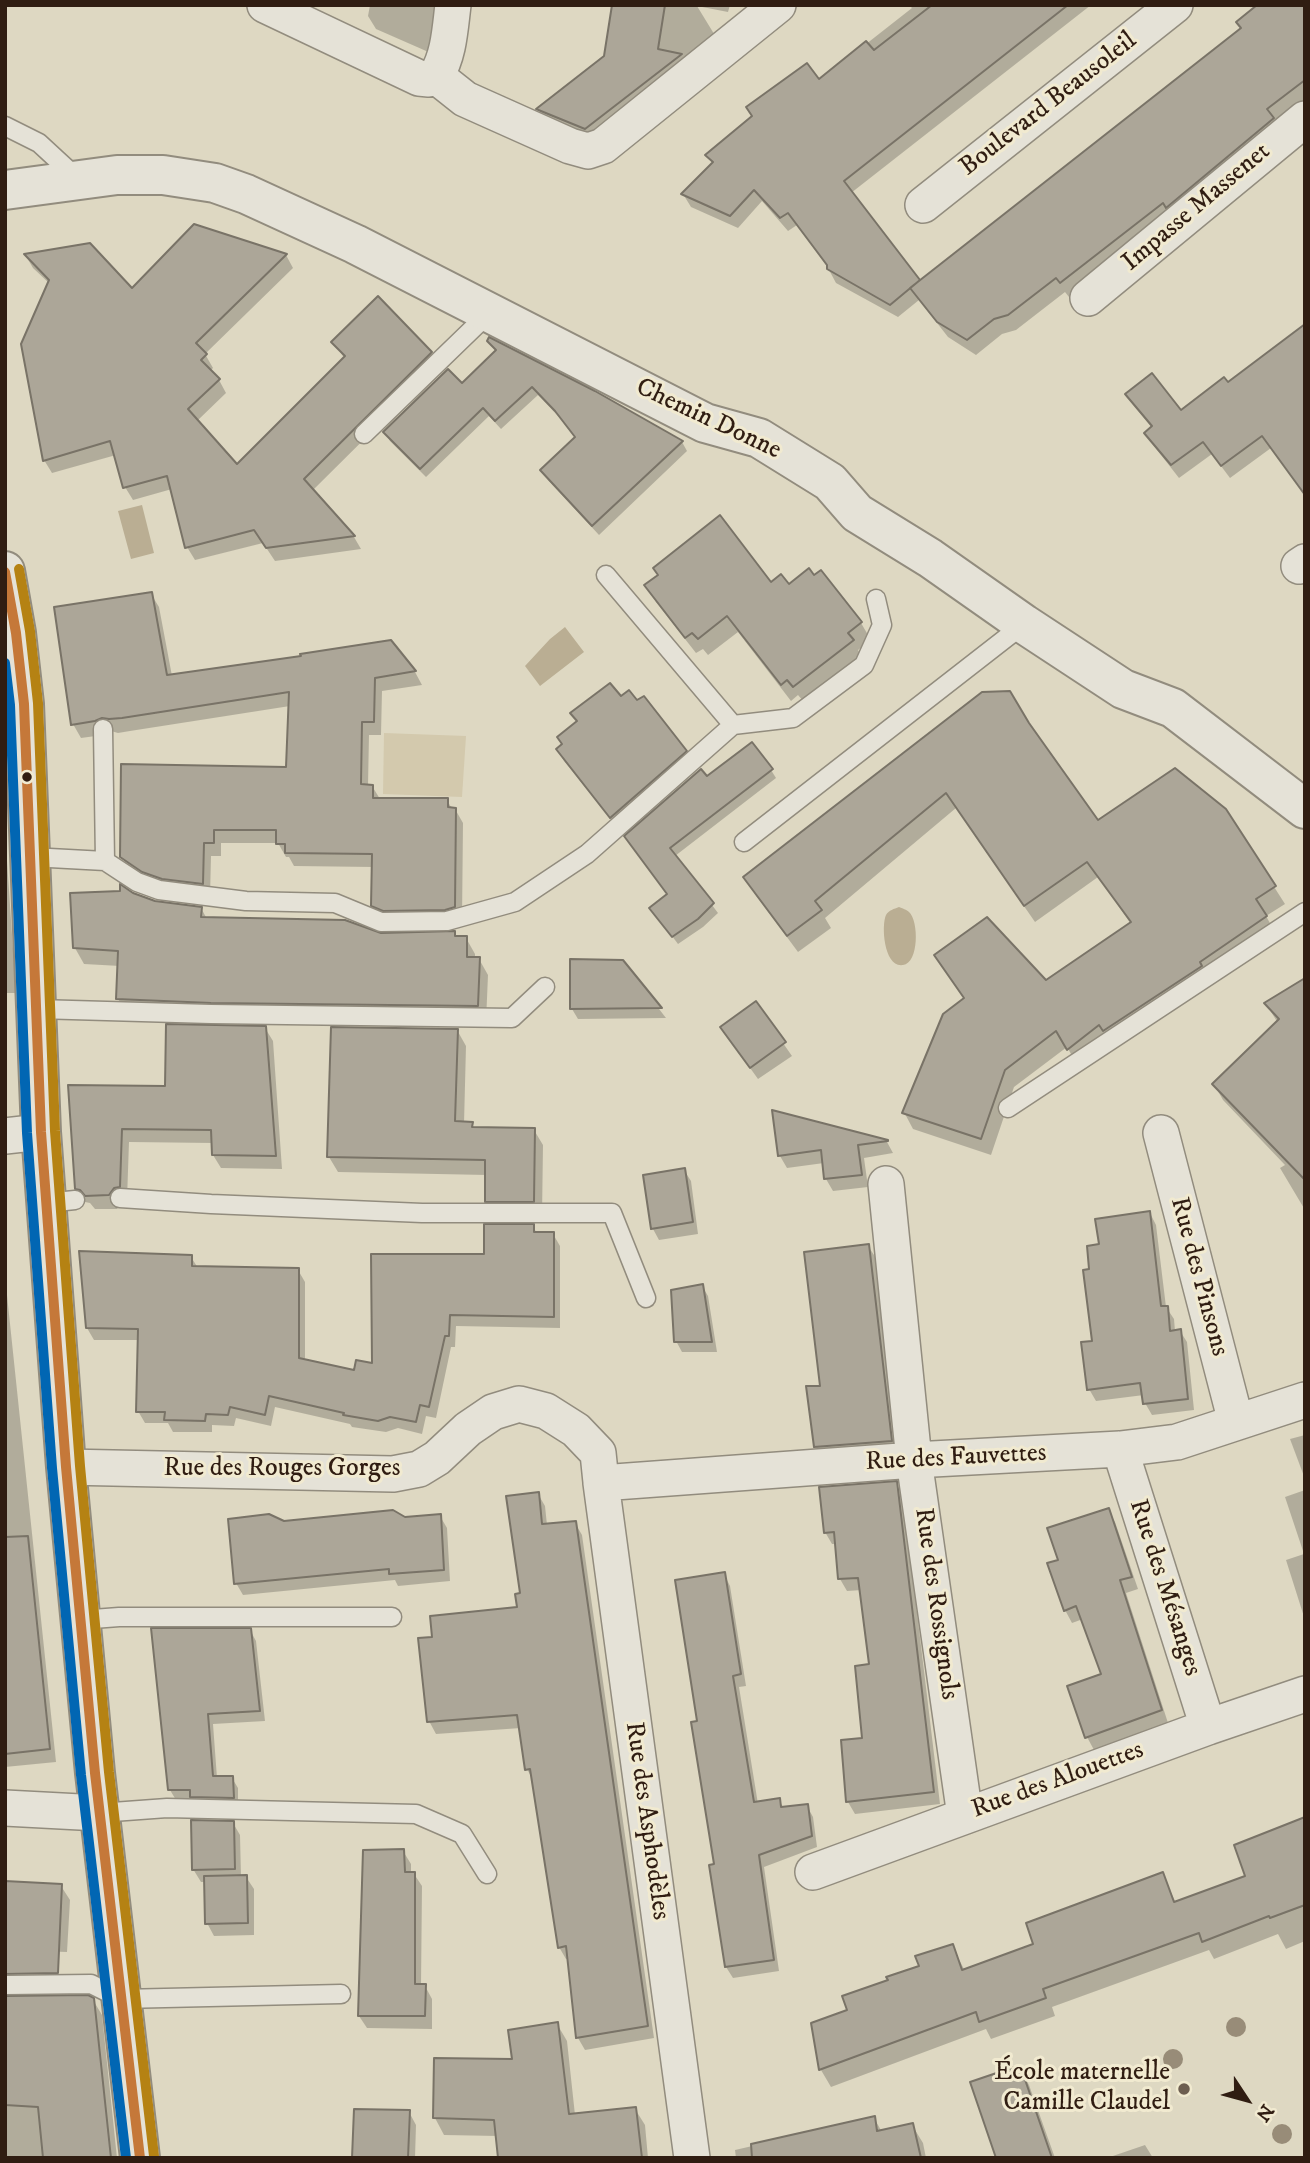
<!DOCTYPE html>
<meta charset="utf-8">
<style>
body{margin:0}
#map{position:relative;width:1310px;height:2163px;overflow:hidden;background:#ded8c2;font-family:"IM FELL DW Pica",serif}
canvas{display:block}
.frame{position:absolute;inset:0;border:7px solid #301d12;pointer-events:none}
.north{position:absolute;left:1212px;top:2065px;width:70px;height:70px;-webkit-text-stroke:5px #f1ead0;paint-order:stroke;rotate:126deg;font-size:19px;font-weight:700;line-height:28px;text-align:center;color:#301d12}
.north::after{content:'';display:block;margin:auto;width:24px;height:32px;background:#301d12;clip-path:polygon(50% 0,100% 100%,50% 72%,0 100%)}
</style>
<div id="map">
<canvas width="1310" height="2163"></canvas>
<div class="frame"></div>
<div class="north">N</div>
</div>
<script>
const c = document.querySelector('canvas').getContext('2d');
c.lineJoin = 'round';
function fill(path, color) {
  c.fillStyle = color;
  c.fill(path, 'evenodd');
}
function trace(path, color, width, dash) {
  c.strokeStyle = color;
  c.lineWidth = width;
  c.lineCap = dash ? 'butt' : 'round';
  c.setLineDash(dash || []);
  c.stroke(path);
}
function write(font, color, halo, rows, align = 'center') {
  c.font = font + ' "IM FELL DW Pica",serif';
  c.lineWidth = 6;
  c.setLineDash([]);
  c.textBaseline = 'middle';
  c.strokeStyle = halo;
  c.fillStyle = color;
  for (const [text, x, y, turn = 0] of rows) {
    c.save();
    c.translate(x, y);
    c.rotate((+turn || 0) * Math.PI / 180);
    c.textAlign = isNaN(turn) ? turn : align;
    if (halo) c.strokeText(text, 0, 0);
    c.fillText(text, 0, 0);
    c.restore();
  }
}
fill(new Path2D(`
 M384,733L466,736L462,797L383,794Z`), '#d3c9ad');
fill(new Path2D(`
 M142,505L154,553L131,559L118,511Z
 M565,627L584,652L540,686L525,666L550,639Z
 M899,907C902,908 907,910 909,912C919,921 919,963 903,965C884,968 881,926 886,915C889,910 894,909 899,907Z`), '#baae93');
fill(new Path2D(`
 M370,5H441L433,54L376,29L368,16Z
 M613,5H730L728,12L697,6L719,42L593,142L545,122L538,109L605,57Z
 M909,5H1091L851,193L919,283L1305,8V101L1275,124L1172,217L1069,297L1065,292L1016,330L1002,334L976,355L948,337L919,300L898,317L836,283L828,268L797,225L788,231L762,201L738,228L691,207L683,194L713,165L708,156L819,81L912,8Z
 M194,226L286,255L293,268L205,354L213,368L210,371L219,380L226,393L197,421L237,467L345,359L333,342L431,353L438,366L312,491L354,537L361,549L275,561L263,543L195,560L187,547L172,489L133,500L125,487L116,455L52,473L44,460L50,284L33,268L26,256L132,291Z
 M489,341L682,442L687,451L599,535L548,480L542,470L576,438L562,420L538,395L501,429L489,416L426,477L390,441L385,432L462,386L496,352Z
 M1227,384L1305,413V495L1271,448L1230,478L1212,454L1179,478L1154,446L1146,433L1152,428L1135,407L1127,394L1180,412Z
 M821,572L861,623L871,640L858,650L862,658L804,702L798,695L791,701L738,632L708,655L703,649L696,653L656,602L647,586L771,584L789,586Z
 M151,594L159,607L172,676L303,658L390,642L415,672L422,685L382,691L381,735H369L368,786H372L380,799L447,800L452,809H455L463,823L462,921L381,919L373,905V867L294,866L289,857H286L278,843H221V856H211L210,897L171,892L130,871L122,857L287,769L290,706L130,731L118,733L111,731L103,735L81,738L73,724Z
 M621,699L685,752L692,763L618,828L564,761L558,750L578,723L573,713Z
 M1027,724L1097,822L1225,810L1285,904L1266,916L1276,934L1078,1066L1067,1047L1014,1087L991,1155L913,1129L904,1112L1046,982L1131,924L1098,877L1035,922L956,808L825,918L831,928L798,952L755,894L745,877Z
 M771,770L776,778L675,856L718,913L703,927L678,944L651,908L668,895L631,845L706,778Z
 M5,845L6,846L16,993H5Z
 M132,894L155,902L201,908L207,919L381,935L454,932L457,937L466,938L475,954V959H479L488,975L486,1022L128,1015L118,999L120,966L84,964L75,948Z
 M622,961L666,1018L578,1019L572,1009Z
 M1305,1000V1210L1280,1168L1285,1165L1223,1100L1214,1084L1278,1023L1266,1004Z
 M755,1003L792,1056L758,1079L730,1040Z
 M265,1028L273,1041L282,1169L221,1168L213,1155V1143L129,1142L127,1200L122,1201L117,1209H95L90,1203L85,1202L77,1188L70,1087L167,1088Z
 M457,1030L466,1046L464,1124H472L475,1129L534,1130L543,1145L542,1217H495L486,1201L487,1175L338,1172L329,1157Z
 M774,1113L887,1142L893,1153L864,1158L868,1187L833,1191L826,1179L824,1163L787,1168L780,1156Z
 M684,1170L691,1181L698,1234L659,1240L653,1229Z
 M1150,1213L1156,1225L1166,1307L1174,1319L1175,1331H1180L1187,1342L1194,1410L1152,1415L1145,1403L1144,1395L1096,1401L1089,1389L1094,1342L1091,1270L1101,1246Z
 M533,1226L537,1234H553L560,1246V1328L456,1326L455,1347H451L436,1418L426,1416L422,1434L398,1428L386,1432L352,1427L350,1424L275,1407L271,1426L236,1418L234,1426L212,1425V1432H173L168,1423H145L138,1411L139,1340H94L87,1328L191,1257L198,1268L298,1270L305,1282V1361L355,1372L373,1365L485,1256Z
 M868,1246L876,1258L898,1454L823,1459L816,1447L822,1387Z
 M5,1276L56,1762L5,1767Z
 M702,1286L708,1296L717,1352H682L676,1341Z
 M1305,1435V1479L1290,1439Z
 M896,1483L903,1496L940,1804L855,1814L848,1802L864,1740L871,1666L862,1590L847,1591L840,1579L836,1544H832L825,1532Z
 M1305,1490V1620L1286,1560L1304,1554L1285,1497Z
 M538,1494L545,1506L547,1525L575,1523L582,1535L654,2038L585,2050L578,2038L569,1959H566L559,1947L534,1782L527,1769L521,1728L436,1734L429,1721L434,1639L519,1609Z
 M1108,1510L1115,1522L1138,1589L1126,1593L1168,1723L1094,1750L1087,1737L1103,1675L1083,1619L1072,1623L1065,1610Z
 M440,1516L447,1528L450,1581L398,1586L395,1580L243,1595L236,1583L284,1523Z
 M724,1574L730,1586L746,1686L739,1687L758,1804L779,1800L784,1809L807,1806L813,1817L817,1847L764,1867L779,1971L733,1978L726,1967L699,1723Z
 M250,1630L256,1641L265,1721L213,1724L217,1778H232L238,1788V1808L176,1800L170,1790Z
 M1305,1819V1941L1286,1949L1278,1934L1214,1959L1209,1950L1052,2007L1055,2016L991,2039L986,2029L831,2087L821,2070L813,2024L849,2011L890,1981L921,1967L952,1946L965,1971L1036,1945L1162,1874L1176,1903L1248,1877Z
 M233,1823L240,1835L241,1877H246L254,1889V1935L214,1936L207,1923L206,1882H201L193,1869Z
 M403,1851L411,1864V1874H414L422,1886L421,1986H425L432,1999V2029L367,2028L359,2016Z
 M61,1886L70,1900L67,1952L5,1950Z
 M93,2000L102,2015L117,2158H5V2003Z
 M557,2024L567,2041L575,2115L635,2109L645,2125L648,2158H500L498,2136L444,2135L435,2118L514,2060Z
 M1019,2067L1029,2085L1055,2158H998Z
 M409,2112L416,2125L415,2158H354Z
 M874,2118L882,2132L912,2125L923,2143L926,2158H736L735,2150Z
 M1145,2145L1153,2158H1107Z`), '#0003');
const building = new Path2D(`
 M612,5H665L658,49L682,54L585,129L536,109L604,56Z
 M932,5H1068L844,181L920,280L890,305L827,269V265L788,213L780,218L754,190L730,216L681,194L713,162L705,155L752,116L746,107L807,63L819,79L866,41L874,50Z
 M1257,5H1305V80L1267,109L1274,118L1166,208L1163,203L1060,283L1056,278L1008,315L994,319L967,340L937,322L910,288L1241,28L1236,22Z
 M194,224L287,254L196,343L207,354L201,360L220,379L188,409L237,464L345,356L331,342L378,296L432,352L304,479L355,536L266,548L254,530L185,548L167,476L123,488L110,441L43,461L21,344L49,280L24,254L90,243L132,288Z
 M1305,324V495L1262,436L1221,466L1203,442L1171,465L1144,433L1152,426L1125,394L1152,373L1181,410L1224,377L1228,382Z
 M489,337L595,391L683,441L592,526L540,470L575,437L555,411L532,387L495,421L483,408L420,469L383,432L448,369L462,383L496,350L487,341Z
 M720,515L771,582L781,574L789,584L809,568L814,575L821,570L862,622L848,633L854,640L793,687L787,680L781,685L727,616L698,639L692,633L685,638L644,585L658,575L653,568Z
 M152,592L167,675L301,656L300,654L391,640L416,671L375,678L374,722H362L361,784L373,785V798H448V807L456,808L455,907L445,910L383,911L371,906L372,854L285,853V844H276V830H214V843H204L203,884L162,879L142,872L120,857L121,764L286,767L289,692L122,718L109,719L102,718L95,721L71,725L54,607Z
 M610,683L621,696L629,690L637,700L644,696L687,751L610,818L556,749L562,744L557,737L577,721L570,713Z
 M1010,691L1029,723L1098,820L1175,768L1226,809L1276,886L1256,899L1267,916L1200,962L1202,966L1103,1031L1099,1025L1067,1050L1056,1031L1005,1070L981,1139L902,1113L943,1014L964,998L934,955L987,917L1046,980L1131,922L1087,862L1024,906L946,793L815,901L822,910L787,936L743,877L982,692Z
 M752,742L773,769L670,848L714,903L698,919L672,937L649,908L667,894L624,836L701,769L707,776Z
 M120,884L133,893L155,901L202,907L201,917L345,920L381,933L455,931V936H467V957H480L478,1006L211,1003L116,999L118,951L73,948L70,893L120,891Z
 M570,959L623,960L662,1008L570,1009Z
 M1305,978V1180L1212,1084L1279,1019L1264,1003Z
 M756,1001L786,1042L750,1068L720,1027Z
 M166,1024L266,1026L276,1156L212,1155L211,1130L122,1129L120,1187L114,1188L109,1195L85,1196L80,1190L75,1189L68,1085L165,1086Z
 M331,1027L458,1029L455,1121L473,1122L472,1127L535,1128L534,1202H485V1160L327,1157Z
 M772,1110L888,1140V1141L858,1145L862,1175L824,1179L821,1150L778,1156Z
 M685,1168L693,1222L651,1229L643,1175Z
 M1150,1211L1161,1306H1168L1170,1331L1181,1329L1188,1399L1143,1404L1140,1383L1087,1390L1081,1342L1092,1341L1083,1270L1089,1269L1087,1246L1099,1244L1095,1219Z
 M484,1224H534V1232H554V1317L450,1315L449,1336H445L429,1407L420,1405L416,1422L390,1417L378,1421L343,1415L344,1413L269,1396L265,1415L230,1407L228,1415L206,1414L205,1421L164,1420L165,1412H136L138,1329L86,1328L79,1251L192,1255V1266L299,1268V1358L354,1370L356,1360L372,1363L371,1254H484Z
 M869,1244L892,1441L814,1447L806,1386H820L804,1252Z
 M703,1284L712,1342H674L671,1290Z
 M897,1481L934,1792L846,1802L841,1740L862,1738L855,1666L869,1664L858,1578L838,1579L834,1532L824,1533L819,1487Z
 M539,1492L542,1524L576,1521L648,2026L576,2038L566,1946L558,1948L530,1769L525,1770L517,1715L427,1722L418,1638L432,1637L430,1616L517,1607L515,1594L520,1593L506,1496Z
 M1109,1508L1132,1577L1120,1580L1162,1710L1085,1738L1067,1686L1101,1674L1076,1606L1064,1611L1047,1563L1058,1560L1047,1528Z
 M393,1510L405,1517L441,1514L444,1570L389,1574V1569L234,1584L228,1519L269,1514L284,1521Z
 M28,1536L50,1749L5,1754V1537Z
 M725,1572L741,1674L733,1676L754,1802L780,1798L781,1807L808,1804L812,1836L759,1855L774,1960L725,1967L709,1865L714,1864L691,1722L697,1721L675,1580Z
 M151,1628H251L260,1711L208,1714L213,1776H233L234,1798L190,1797V1790H168Z
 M1305,1817V1905L1270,1918L1269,1916L1202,1942L1199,1933L1043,1989L1046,1998L979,2022L976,2012L819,2070L811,2023L847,2010L842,1996L888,1980L886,1977L919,1966L915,1956L953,1944L962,1970L1033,1944L1026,1923L1163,1872L1174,1902L1245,1876L1234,1845Z
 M191,1820L234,1821L235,1869L192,1870Z
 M404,1849L405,1872H415V1984H426L425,2016H358L363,1850Z
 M247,1875L248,1923L205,1924L204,1876Z
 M5,1881L62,1884L58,1973L5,1974Z
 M88,1995L94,1998L111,2158H43L38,2107L5,2105V1996Z
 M558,2022L569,2114L636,2107L642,2158H498L494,2120L433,2118L434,2058L512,2059L508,2030Z
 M1020,2065L1052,2158H996L970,2082Z
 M354,2109L410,2110L408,2158H352Z
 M875,2116L877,2131L913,2123L921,2158H752L751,2144Z`);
fill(building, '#aca698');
trace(building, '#797367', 2);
const service = new Path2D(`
 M5,126L39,143L78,179
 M364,434L490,312
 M606,575L733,725L793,718L864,665L882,625L876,599
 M103,729L105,861
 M744,842L1024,624
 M31,857L105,861L137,882L159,890L246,901L335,903L381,922L447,921L515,902L587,854L733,725
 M37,1009L211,1014L512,1018L545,987
 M1008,1108L1305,912
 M120,1198L211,1204L422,1213H612L646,1298
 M46,1203L75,1200
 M80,1620L119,1617H392
 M99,1813L167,1808L416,1814L462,1834L487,1874
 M5,1985L91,1984L121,1999L341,1994`);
const minor = new Path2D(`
 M265,5L419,78L429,79L436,76
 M436,76L465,99L570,146L588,151L603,146L778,5
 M436,76C449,55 450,29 453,5
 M923,205L1175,5
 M1088,298L1305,119
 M1299,566L1305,562
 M1161,1133L1236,1422
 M5,1136L41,1132
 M886,1184L914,1460L965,1816
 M1120,1449L1208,1727
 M66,1467L393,1474L419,1469L437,1458L468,1429L493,1412L519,1404L546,1411L576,1430L598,1453L601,1482
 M5,1808L99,1813
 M813,1872L1208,1727L1305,1694
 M692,2158L601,1483L914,1460L1120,1449L1177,1442L1305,1400`);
const tertiary = new Path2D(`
 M5,190L117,175H163L215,183L246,194L355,244L705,423L759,438L830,482L857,513L930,558L1024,624L1123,689L1173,708L1305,809
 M5,571L16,633L24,704L41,1132L66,1467L95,1773L140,2158`);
trace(service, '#928c7e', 21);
trace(minor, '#928c7e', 38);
trace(tertiary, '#928c7e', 42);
trace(service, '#e5e2d7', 18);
trace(minor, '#e5e2d7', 35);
trace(tertiary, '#e5e2d7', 38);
trace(new Path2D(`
 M5,572L16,633L24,704L41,1132L66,1467L95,1773L140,2158`), '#c57839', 10);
trace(new Path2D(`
 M5,663L10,705L27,1133L52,1468L81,1775L126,2158`), '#0166b3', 10);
trace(new Path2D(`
 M19,569L30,631L38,703L55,1131L80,1466L109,1772L154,2156`), '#b58213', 10);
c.fillStyle = '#988c78';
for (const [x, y] of [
 [1236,2027],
 [1173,2059],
 [1282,2134]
]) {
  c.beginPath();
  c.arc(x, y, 10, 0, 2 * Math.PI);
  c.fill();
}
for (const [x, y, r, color] of [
 [27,777,6,"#301d12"],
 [1184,2089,7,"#6d5e50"]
]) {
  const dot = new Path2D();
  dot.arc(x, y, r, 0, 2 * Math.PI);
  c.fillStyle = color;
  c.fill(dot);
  trace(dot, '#f1ead0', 2.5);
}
write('26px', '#301d12', '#f1ead0', [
 ["Boulevard Beausoleil",1049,105,-38],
 ["Impasse Massenet",1197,208,-40],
 ["Chemin Donne",708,420,25],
 ["Rue des Pinsons",1198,1277,75],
 ["Rue des Fauvettes",956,1459,-3],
 ["Rue des Rouges Gorges",282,1470],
 ["Rue des Mésanges",1164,1588,72],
 ["Rue des Rossignols",935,1604,82],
 ["Rue des Alouettes",1058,1781,-20],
 ["Rue des Asphodèles",646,1821,82]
]);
write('26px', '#301d12', '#f1ead0', [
 ["École maternelle",1170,2074],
 ["Camille Claudel",1170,2104]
], 'right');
</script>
